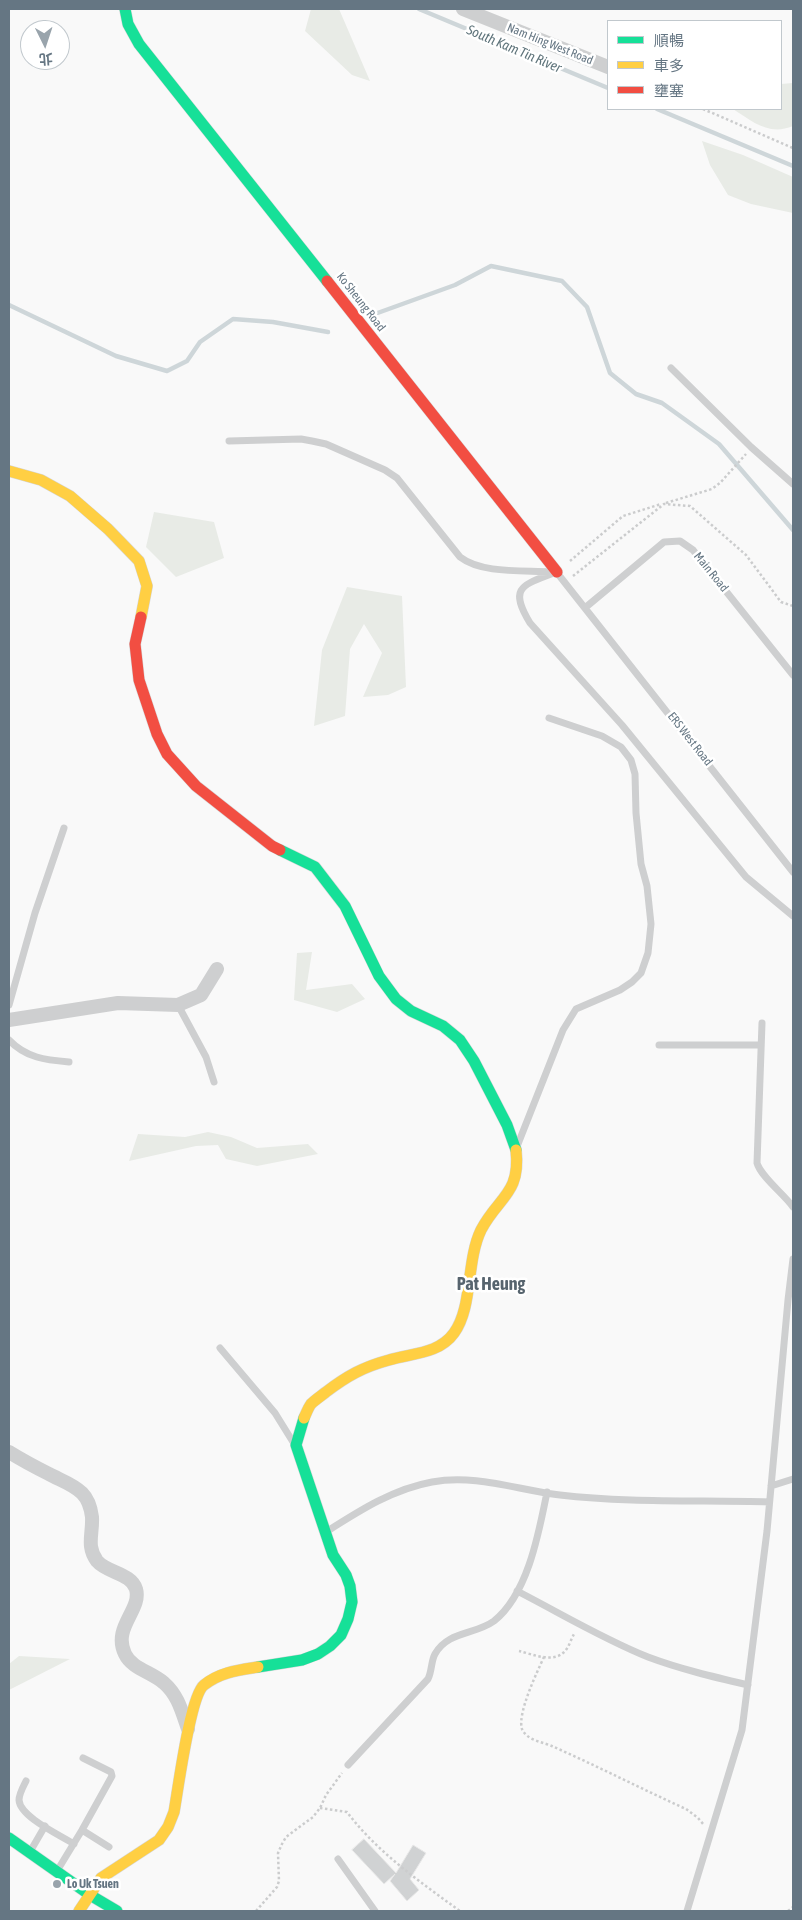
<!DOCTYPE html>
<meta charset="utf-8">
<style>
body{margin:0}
#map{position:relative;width:802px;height:1920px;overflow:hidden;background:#f9f9f9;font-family:"Asap Condensed","Noto Sans TC",sans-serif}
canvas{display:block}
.frame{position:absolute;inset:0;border:10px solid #657683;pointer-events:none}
.legend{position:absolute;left:607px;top:20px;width:175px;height:90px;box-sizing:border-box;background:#fff;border:1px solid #c1c8cd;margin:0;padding:6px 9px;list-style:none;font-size:15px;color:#657683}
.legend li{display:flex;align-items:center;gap:10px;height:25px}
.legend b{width:25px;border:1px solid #c1c8cd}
.north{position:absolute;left:20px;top:20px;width:50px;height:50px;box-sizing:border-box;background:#fff;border:1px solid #c1c8cd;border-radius:50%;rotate:176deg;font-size:14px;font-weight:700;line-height:20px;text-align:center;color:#657683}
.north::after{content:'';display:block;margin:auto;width:18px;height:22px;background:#99a4ac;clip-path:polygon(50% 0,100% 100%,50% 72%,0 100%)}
</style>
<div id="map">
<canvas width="802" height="1920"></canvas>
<div class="frame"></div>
<ul class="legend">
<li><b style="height:6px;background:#16e098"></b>順暢</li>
<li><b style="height:6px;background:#ffcf43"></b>車多</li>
<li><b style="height:6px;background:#f24e42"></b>壅塞</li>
</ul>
<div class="north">北</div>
</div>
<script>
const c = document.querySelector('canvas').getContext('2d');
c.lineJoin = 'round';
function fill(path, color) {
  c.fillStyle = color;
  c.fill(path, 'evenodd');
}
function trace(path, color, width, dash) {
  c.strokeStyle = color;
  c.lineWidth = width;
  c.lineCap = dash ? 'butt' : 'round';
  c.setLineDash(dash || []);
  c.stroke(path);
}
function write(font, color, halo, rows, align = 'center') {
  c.font = font + ' "Asap Condensed",sans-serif';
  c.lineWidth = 5;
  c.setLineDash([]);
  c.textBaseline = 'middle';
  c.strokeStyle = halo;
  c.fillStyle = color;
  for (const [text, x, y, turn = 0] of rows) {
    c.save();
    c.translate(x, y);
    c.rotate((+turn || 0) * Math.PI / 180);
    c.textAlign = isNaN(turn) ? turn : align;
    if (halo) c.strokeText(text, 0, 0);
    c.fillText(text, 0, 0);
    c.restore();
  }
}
fill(new Path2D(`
 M311,9H339L370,81L352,75L305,31Z
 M793,83V126C769,136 753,122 733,109H781V84Z
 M702,141L743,155L793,177V213L751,204L728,195L710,165Z
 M154,512L214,522L224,558L176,577L146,547Z
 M347,587L402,596L406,687L388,695L363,697L382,653L364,624L350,649L345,716L314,726L322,650Z
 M312,952L306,990L352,984L365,999L337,1012L294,1000L297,953Z
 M208,1132L231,1137L257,1148L308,1144L318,1154L257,1166L226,1159L218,1145L196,1146L129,1161L138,1134L185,1137Z
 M19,1656L70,1659L9,1690V1664Z`), '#e8ebe6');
trace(new Path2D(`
 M419,9L608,88
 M657,109L793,166
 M9,305L116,356L167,371L187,361L200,342L233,319L273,322L328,332
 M372,315L455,285L491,266L562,281L587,307L610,373L636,394L662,403L719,444L793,530`), '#ced6d9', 4.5);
const building = new Path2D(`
 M364,1839L396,1873L413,1845L426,1853L410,1879L419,1890L407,1901L390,1881L395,1874L384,1884L352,1850Z`);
fill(building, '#d0d2d3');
trace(building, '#e8e8e8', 1);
const fast = new Path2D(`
 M125,9L128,24L139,44L327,281
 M280,850L315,867L345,906L379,976L396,999L411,1011L443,1026L460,1040L474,1061L507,1125L516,1150
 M258,1667L302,1660L318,1654L330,1646L341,1635L348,1619L352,1602L350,1586L346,1575L333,1555L296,1445L304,1418
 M9,1838L90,1895L117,1911`);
const slow = new Path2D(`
 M9,471L41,480L70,496L108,529L139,561L147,586L141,617
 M304,1418C306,1414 308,1408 311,1404C315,1400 321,1396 326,1392C347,1376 363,1367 389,1360C412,1353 439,1354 454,1333C473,1307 466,1261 481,1230C498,1197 521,1194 516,1150
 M79,1911L101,1878L159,1840L168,1827L174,1812C178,1790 190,1696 204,1685C220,1672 239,1670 258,1667`);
const jam = new Path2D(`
 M327,281L557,572
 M141,617L135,644L139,680L157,734L167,754L196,786L272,846L280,850`);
trace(fast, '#d5d6d7', 12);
trace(slow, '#d5d6d7', 12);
trace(jam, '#d5d6d7', 12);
trace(new Path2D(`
 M703,109L793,148
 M666,503L712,489L720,483L746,454
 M570,561L623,516L661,504
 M573,576L664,504L690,506L746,555L781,602L793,606
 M519,1651C532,1654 554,1664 565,1651C569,1647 571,1639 574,1634
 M544,1657C537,1672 517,1714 522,1729C527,1741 544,1742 554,1747C599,1767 642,1789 686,1809L698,1818L704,1825
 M320,1808L347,1812C377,1852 420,1882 460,1911
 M256,1911L277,1887L279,1881L278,1853L282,1844L286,1837L313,1817L320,1808L326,1795L342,1773
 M788,1911L793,1907`), '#cbcccd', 2.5, [2.5, 2.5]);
trace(new Path2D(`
 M671,368L751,447L793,484
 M229,441L301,439L312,441L326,444L385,470L397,478L460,557C482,574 524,570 552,572
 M554,573C523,585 508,587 530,623L622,725L746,877L793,916
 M558,574L793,872
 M586,607L664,542L680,541L693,550L793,675
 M9,1005L35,913L64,828
 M178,1005L206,1057L214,1082
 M762,1023L757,1163C761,1177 784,1194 793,1207
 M9,1040C26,1058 46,1060 69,1062
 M659,1045H761
 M518,1144L563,1030L576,1009L620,990L632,982L641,973L648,953L651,924L647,886L641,864L636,813L635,774L631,760L621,747L602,736L549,718
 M220,1348L275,1413L293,1442
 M771,1486L793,1479
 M326,1532C359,1511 393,1489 432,1482C476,1474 517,1490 560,1495C628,1503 701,1500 769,1502
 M517,1591C560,1613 603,1639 648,1657C680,1669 714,1677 748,1685
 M348,1765L428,1679C432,1671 431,1661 435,1654C448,1631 475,1635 494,1621C528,1594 539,1532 547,1492
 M26,1781C23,1787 19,1794 19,1800C20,1817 60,1835 74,1844
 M82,1830L109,1847
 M31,1850L45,1826
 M338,1859L375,1911
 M57,1871L82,1830L112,1776L111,1772L83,1758
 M687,1911L742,1730L767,1531L788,1300L793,1259`), '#cecfd0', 7);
trace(new Path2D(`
 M463,9L608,67
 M9,1020L118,1003L178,1005L201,995L217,969
 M9,1452C22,1460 35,1467 49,1474C60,1480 73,1484 82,1493C88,1499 91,1509 92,1517C93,1534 86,1546 97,1561C107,1573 131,1573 136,1589C142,1610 112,1627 125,1654C132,1669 152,1672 164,1683C178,1695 182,1712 188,1729`), '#cecfd0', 14);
trace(fast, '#16e098', 11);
trace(slow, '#ffcf43', 11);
trace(jam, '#f24e42', 11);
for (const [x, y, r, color] of [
 [57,1884,5,"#99a4ac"]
]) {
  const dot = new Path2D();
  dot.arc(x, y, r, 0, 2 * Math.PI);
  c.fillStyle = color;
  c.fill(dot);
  trace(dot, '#fff', 2);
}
write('12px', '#657683', '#fff', [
 ["Nam Hing West Road",550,44,22],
 ["Ko Sheung Road",361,302,52],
 ["Main Road",711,572,51],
 ["ERS West Road",690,739,52]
]);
write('bold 12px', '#657683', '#fff', [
 ["Lo Uk Tsuen",67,1884]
], 'left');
write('italic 14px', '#60757c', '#fff', [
 ["South Kam Tin River",514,49,23]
]);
write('bold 18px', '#57646e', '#fff', [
 ["Pat Heung",491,1284]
]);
</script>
